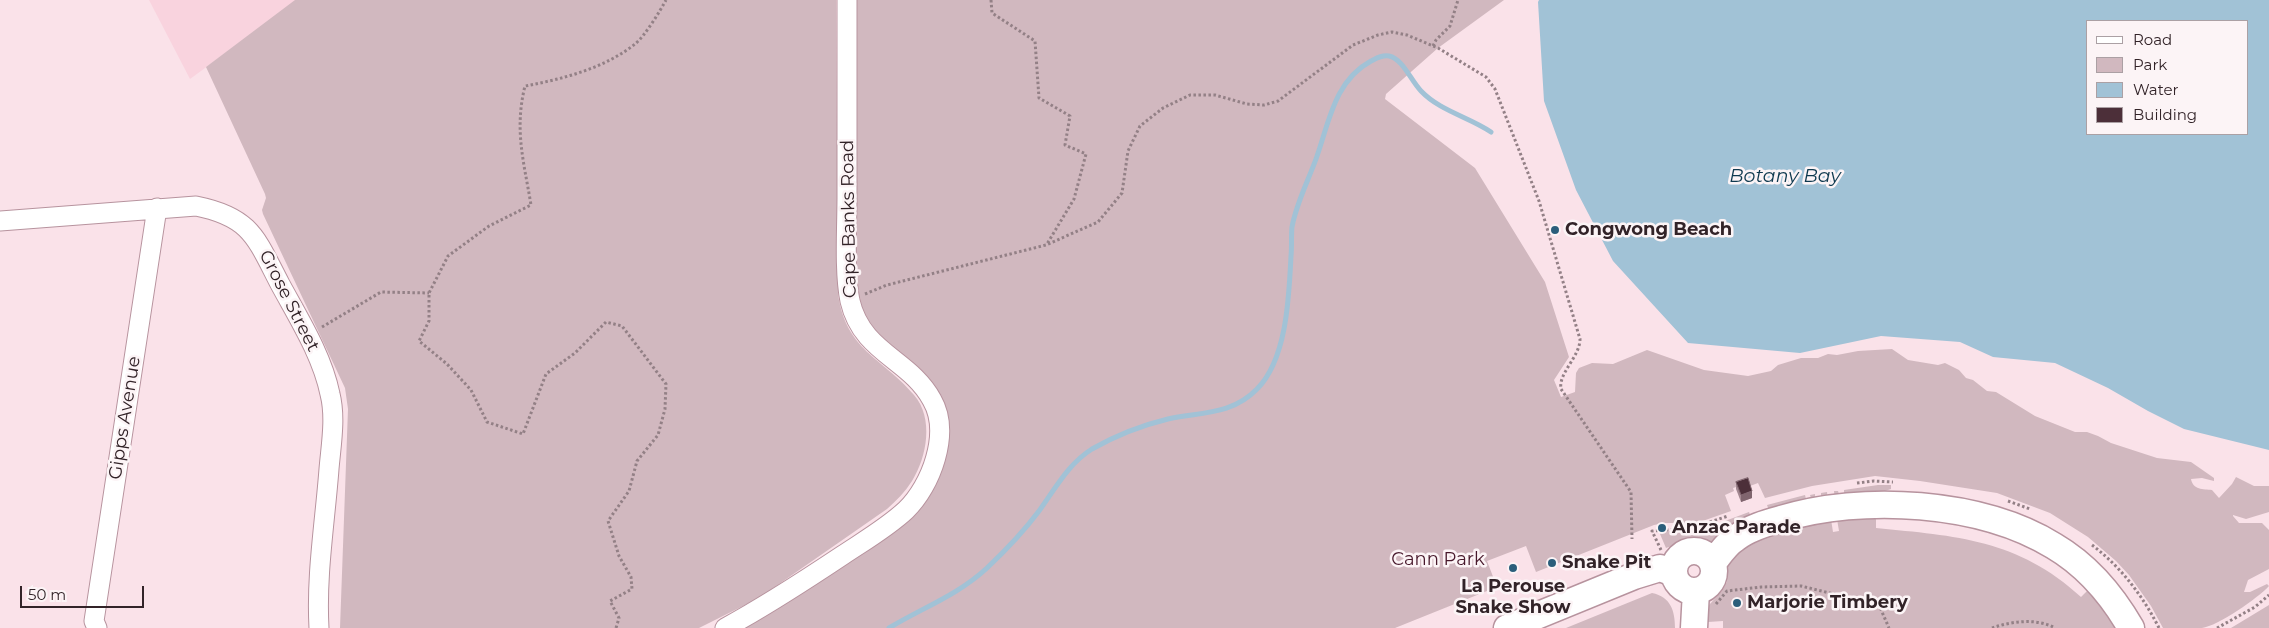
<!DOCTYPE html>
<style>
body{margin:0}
#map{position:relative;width:2269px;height:628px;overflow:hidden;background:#fae2e9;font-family:Montserrat,sans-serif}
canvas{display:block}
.legend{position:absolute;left:2086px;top:20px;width:162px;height:115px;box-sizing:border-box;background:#fcf4f6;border:1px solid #aba0a4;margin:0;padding:6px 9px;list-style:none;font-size:15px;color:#322328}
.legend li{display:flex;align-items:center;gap:10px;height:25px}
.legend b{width:25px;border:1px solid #aba0a4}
.scale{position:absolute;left:20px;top:586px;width:124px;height:22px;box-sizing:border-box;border:2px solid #322328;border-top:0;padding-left:6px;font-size:15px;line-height:18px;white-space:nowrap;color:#322328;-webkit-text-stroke:4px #fcf4f6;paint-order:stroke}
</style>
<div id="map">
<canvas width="2269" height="628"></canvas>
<ul class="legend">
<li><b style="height:6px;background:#fff"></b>Road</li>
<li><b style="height:14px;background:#d1b8bf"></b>Park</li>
<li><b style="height:14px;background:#a1c2d6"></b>Water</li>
<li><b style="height:14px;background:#4c2f39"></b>Building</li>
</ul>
<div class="scale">50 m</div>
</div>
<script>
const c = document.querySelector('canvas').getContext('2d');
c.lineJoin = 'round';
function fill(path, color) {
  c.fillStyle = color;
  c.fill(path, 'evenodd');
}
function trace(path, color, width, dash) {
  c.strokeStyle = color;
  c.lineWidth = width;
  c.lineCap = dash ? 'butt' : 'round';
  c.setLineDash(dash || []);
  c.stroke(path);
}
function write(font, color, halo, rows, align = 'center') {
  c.font = font + ' Montserrat,sans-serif';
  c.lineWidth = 5;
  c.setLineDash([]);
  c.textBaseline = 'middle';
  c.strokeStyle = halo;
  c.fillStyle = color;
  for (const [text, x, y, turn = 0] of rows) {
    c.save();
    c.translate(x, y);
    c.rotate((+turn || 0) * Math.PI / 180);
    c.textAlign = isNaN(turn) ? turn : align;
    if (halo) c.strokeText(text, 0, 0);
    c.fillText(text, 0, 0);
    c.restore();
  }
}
fill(new Path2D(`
 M149,0H298L190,79Z`), '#f9d3de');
fill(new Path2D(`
 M295,0H836L838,294C846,351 882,357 914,395C934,418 927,457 912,481C905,492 896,501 887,509L759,598L699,628H340L348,409L345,388L263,214L262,210L266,198L265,194L206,67Z
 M854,0H1504L1438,48L1386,94L1385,99L1475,168L1545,282L1569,357L1554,380L1561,397L1575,392L1576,373L1579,368L1592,363L1613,364L1647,350L1704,370L1748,376L1771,371L1778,365L1801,358H1818L1828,354L1837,355L1858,351L1892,349L1908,360L1938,365L1945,363L1959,370L1966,378L1973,380L1987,391L1996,392L2035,416L2075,432H2087L2098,436L2111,443L2157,458L2191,462L2214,478V481L2202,478L2191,479C2193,490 2203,489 2212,490L2219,498L2232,484L2236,477L2254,486H2269V512L2246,519L2233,515V516L2239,523H2262L2269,530V569L2248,580L2244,592H2250L2267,584L2269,586C2258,598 2218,626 2202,628C2190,628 2175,628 2163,628L2151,606L2129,575L2116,561L2088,537L2050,513L1997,493L1920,481L1875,476L1812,486L1765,498L1758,483L1750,486L1749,483L1733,488L1734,491L1725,495L1731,511L1697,523H1664L1654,525L1536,572L1526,546L1487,561L1497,587L1395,628H743L760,619L907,519L946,430L871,331L856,293Z
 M1878,485H1891V489L1854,501L1835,502L1834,491H1838L1839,494L1844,493V490Z
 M1827,492L1828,503L1771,516L1767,505L1805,495L1806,499L1811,498L1810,495L1815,494V497L1821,496V493Z
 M1876,511V528C1956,536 2018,539 2081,597L2092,586L2121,628H1723V621L1708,622L1709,605L1722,591L1727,582L1728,563L1734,547L1830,513L1833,532L1839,531L1836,513Z
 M1749,512L1753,522L1713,543C1692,532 1686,541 1666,548L1660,534L1663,531L1677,532L1701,530Z
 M1652,593C1671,597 1675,611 1675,628H1566Z
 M2269,605V628H2231Z`), '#d1b8bf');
fill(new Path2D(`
 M1539,0H2269V450L2184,429L2148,411L2108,388L2055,363L1993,357L1960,342L1881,336L1800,353L1688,343L1613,261L1576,190L1544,101L1538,2ZM2248,21V134H2088V21Z`), '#a1c2d6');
trace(new Path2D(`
 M889,628C922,608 958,595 987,568C1005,551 1024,531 1039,511C1055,489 1068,464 1092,449C1115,436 1143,425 1168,419C1201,412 1232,415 1257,389C1287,359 1289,296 1291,256C1292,247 1291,236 1292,227C1296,204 1308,181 1316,159C1329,123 1334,81 1371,61C1377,58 1382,55 1389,56C1403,59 1411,81 1421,91C1440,111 1469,117 1491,132`), '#a1c2d6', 5);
const minor = new Path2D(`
 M0,221L196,206C251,217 256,238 280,284C299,319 322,355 330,394C336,418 331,445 329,469C325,522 316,575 319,628
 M97,628L94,621L157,208
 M725,628C766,606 804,581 843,555C864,541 888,527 906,510C931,486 951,433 932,400C910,359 862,353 850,301C844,272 847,227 847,197C847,131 847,66 847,0`);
const secondary = new Path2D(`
 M1674 571a20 20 0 1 1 40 0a20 20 0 1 1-40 0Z
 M1713,563C1720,554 1726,544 1736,538C1749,528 1766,523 1781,519C1862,494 1981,501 2054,546C2088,566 2112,595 2131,628
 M1507,628L1634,576L1660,568L1674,573
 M1694,628L1696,591`);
trace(minor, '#b7939e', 21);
trace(secondary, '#b7939e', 29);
trace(new Path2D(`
 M991,0L992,13L1035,41L1039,98L1070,116L1065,145L1086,154L1074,199L1047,244
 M1433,46L1436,40L1450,26L1458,0
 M865,294L887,285L1046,245L1098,222L1122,193L1128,151L1140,126L1163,108L1190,95H1215L1247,104L1264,105L1278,101L1353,45L1378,35L1392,32L1407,35L1438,48L1486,77L1495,89L1539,201L1580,339C1580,357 1558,373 1561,389L1631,492L1632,539
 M322,327L381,292L429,293
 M1857,483L1874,481L1893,482
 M2008,501L2030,509
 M2092,545C2121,567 2143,596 2159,628
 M1661,550L1652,531L1692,528L1728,516
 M1716,604L1727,591L1761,587L1801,586L1879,605L1889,628
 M616,628L619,618L610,601L632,589L631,577L619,556L608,521L629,491L637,461L658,435L665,409L666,384L622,326L606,322L575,353L546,374L523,434L487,422L471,390L447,364L419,341L429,321V293L448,256L489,226L531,205C524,162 514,130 525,86C563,79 605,68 635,44C645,36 660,11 666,0
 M1992,628C2012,621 2037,618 2055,628
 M2217,628L2255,607L2269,595`), '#938086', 3, [2.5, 2.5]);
trace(minor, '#fff', 19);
trace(secondary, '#fff', 26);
fill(new Path2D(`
 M1736,482L1752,498L1741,502L1736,489Z`), '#a38891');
fill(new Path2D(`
 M1752,491V498L1741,502V495Z`), '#80656e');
const building = new Path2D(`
 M1748,478L1752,491L1741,495L1736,482Z`);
fill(building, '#4c2f39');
trace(building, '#80656e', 1);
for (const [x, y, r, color] of [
 [1555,230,5,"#2b5e7b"],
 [1662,528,5,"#2b5e7b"],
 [1552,563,5,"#2b5e7b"],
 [1513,568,5,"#2b5e7b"],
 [1737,603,5,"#2b5e7b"]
]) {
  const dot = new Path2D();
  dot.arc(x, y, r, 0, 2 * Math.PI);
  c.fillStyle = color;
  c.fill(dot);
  trace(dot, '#fcf4f6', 2);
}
write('18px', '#322328', '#fcf4f6', [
 ["Cape Banks Road",849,219,-91],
 ["Grose Street",289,301,63],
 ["Gipps Avenue",125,418,-81]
]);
write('bold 18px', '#322328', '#fcf4f6', [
 ["Congwong Beach",1565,230],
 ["Anzac Parade",1672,528],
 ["Snake Pit",1562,563],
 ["La Perouse",1513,587,"center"],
 ["Snake Show",1513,608,"center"],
 ["Marjorie Timbery",1747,603]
], 'left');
write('18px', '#47182b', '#fcf4f6', [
 ["Cann Park",1438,560]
]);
write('italic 19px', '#0e394f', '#fcf4f6', [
 ["Botany Bay",1785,176]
]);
</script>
